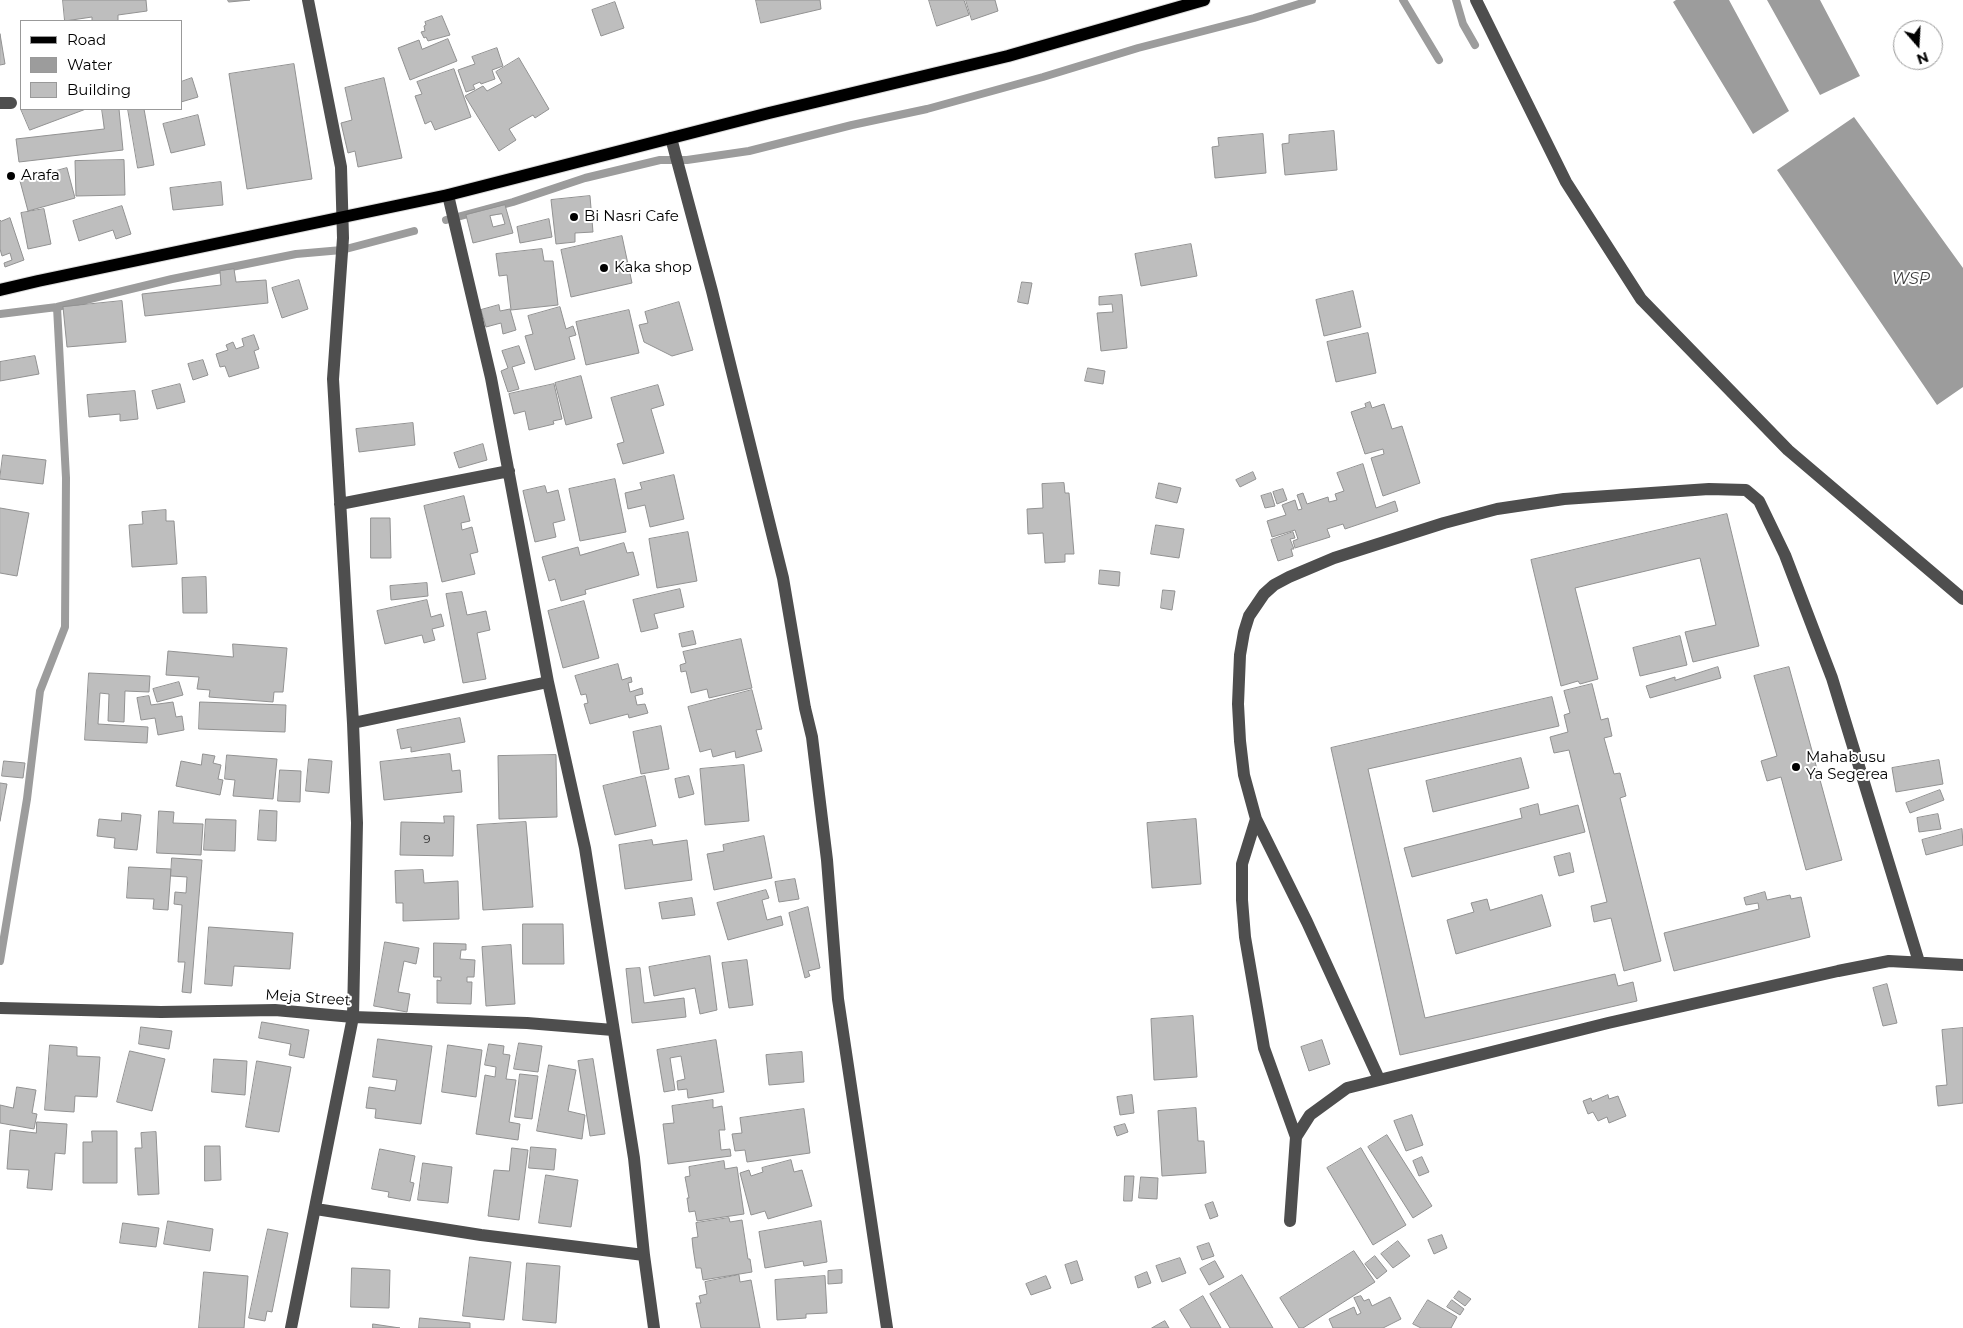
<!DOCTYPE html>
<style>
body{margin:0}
#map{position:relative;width:1963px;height:1328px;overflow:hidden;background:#fff;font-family:Montserrat,sans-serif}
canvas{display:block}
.legend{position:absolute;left:20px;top:20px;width:162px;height:90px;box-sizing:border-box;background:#fff;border:1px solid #999;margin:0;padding:6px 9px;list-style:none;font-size:15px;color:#000}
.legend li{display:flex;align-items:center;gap:10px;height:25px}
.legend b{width:25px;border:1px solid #999}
.north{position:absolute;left:1893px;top:20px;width:50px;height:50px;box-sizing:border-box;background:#fff;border:1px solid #999;border-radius:50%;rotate:161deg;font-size:14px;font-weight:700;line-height:20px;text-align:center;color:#000}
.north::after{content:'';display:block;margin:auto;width:18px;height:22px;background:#000;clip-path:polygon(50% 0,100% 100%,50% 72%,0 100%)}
</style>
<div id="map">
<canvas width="1963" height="1328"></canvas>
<ul class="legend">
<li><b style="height:6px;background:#000"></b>Road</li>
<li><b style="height:14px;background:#9c9c9c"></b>Water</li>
<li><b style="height:14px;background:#bebebe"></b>Building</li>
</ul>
<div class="north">N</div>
</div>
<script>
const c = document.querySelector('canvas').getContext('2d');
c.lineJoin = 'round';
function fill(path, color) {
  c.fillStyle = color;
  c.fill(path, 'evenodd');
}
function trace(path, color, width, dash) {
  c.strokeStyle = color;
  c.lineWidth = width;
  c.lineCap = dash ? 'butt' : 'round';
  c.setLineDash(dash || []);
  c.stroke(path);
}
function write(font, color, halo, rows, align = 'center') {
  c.font = font + ' Montserrat,sans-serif';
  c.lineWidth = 4;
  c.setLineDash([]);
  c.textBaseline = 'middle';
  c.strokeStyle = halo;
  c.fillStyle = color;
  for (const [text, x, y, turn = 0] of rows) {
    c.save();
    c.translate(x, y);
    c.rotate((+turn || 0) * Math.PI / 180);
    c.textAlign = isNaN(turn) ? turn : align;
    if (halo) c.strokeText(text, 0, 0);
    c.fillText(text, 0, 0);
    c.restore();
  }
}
fill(new Path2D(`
 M1676,0H1729L1789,111L1753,134L1673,2Z
 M1767,0H1820L1860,76L1820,95Z
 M1854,117L1963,268V387L1937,405L1777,170Z`), '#9c9c9c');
trace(new Path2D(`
 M1403,0L1439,60
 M1456,0L1463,24L1475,45
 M446,220L513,202L585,178L660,160H687L749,151L852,125L927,109L1043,77L1138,48L1254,18L1312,0
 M0,314L57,307L172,279L296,254L342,250L414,231
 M0,961L27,799L40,691L65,627L66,478L57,307`), '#9c9c9c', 8);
const building = new Path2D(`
 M63,0H146L147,11L118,15V21H92V17L65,21Z
 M228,0H250L229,2Z
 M756,0H820L821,9L761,23Z
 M929,0H964L969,15L937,26Z
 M966,0H995L998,11L972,20Z
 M615,2L624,28L601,36L592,10Z
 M442,16L450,35L428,41L426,37L424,38L421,32L425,31L424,26L426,25L425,22Z
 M0,34L5,64L0,65Z
 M448,39L457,61L410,80L398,48L419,40L422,49Z
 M497,48L503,66L492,70L495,79L481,84L480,82L473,85L475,89L466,92L458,70L475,64L472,57Z
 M519,58L549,109L535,118L533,115L509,129L516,140L499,151L465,96L483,86L487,91L502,83L496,72Z
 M294,64L312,179L247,189L229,74Z
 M454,69L471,117L435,130L431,121L425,124L415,96L422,94L417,82Z
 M192,78L198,97L181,102V82Z
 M384,78L402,158L358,167L355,151L348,153L341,123L352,120L345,88Z
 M21,109H86L30,130Z
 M102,109H119L123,150L19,162L16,139L104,129Z
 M128,109H144L154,165L138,168Z
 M198,115L205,145L171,153L163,124Z
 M1334,131L1337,170L1285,175L1282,144L1289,143V135Z
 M1263,134L1266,173L1215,178L1212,147L1219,146L1218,138Z
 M124,160L125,195L76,196L75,161Z
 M67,168L75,198L28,211L20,181Z
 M221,182L223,205L173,210L170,188Z
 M590,196L593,232L575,233V242L556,244L551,200Z
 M505,205L513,233L473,243L466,215Z
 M122,206L131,234L116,239L113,230L79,241L73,221Z
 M44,209L51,244L28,249L21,213Z
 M502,214L505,224L493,227L490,216Z
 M10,218L24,260L5,267L4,263L12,260L10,253L2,256L0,249V220L1,221Z
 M549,219L552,237L520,243L517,227Z
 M622,236L632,283L571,297L561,250Z
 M1191,244L1197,276L1141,286L1135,254Z
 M542,249L544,261H553L558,305L511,310L507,275L499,276L496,254Z
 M234,269L236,282L266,280L268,303L145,316L142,294L221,285L220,271Z
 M299,280L308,309L282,318L272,288Z
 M1022,282L1032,283L1028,304L1018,302Z
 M1353,291L1361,327L1324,336L1316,300Z
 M1122,295L1127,348L1101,351L1097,313L1113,312L1112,304L1099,305V297Z
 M122,301L126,342L67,347L63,307Z
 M679,302L693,350L672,356L644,342L639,325L648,323L645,312Z
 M499,305L500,311L510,309L516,330L503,334L501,323L486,327L481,310Z
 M560,307L566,329L573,326L576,335L569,337L575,359L535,370L525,336L533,334L528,316Z
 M629,310L639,353L586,365L576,322Z
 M1368,333L1376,373L1336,382L1327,342Z
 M254,335L259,349L254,351L259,368L229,377L225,366L220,367L216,354L228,350L226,345L233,342L236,349L244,346L242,339Z
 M519,346L525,363L512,367L519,389L508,392L501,371L508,368L502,351Z
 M35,356L39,374L0,381V362Z
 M203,360L208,375L193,380L188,364Z
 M1088,368L1105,371L1103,384L1085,381Z
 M581,376L592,418L566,425L555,383Z
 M180,384L185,402L157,409L152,391Z
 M554,384L562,419L553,421L554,424L529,430L525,411L514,414L509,394Z
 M658,385L664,405L651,409L664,453L623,464L617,444L624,442L611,398Z
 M135,391L138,419L120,421V414L89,417L87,395Z
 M1370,402L1372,408L1384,404L1392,429L1402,426L1420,483L1383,496L1371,458L1384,454L1383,449L1365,454L1351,412L1366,407L1365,404Z
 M413,423L415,445L359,452L356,429Z
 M483,444L487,460L459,468L454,453Z
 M3,455L46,460L43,484L0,479Z
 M1363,464L1376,508L1395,501L1398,511L1345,529L1343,524L1327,529L1330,537L1295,548L1293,541L1298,539L1295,530L1272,537L1267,521L1286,515L1282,505L1295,500L1298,510L1302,509L1297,495L1303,493L1307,504L1328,497L1329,502L1337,500L1335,494L1344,491L1337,473Z
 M1253,472L1256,479L1240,487L1236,480Z
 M674,475L684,519L650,527L645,505L628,509L625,493L642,489L640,483Z
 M615,479L626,532L580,541L569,489Z
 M1064,483L1065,493H1069L1074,554H1065V562L1045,563L1043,533L1028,534L1027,509L1043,508L1042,484Z
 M1159,483L1181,488L1177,503L1156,498Z
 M545,486L547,493L558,490L565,520L553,523L556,537L535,542L523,491Z
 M1283,489L1287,500L1277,504L1273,492Z
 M1271,493L1275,506L1265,508L1261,496Z
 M464,496L470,521L461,523L462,530L472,527L478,552L470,554L475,574L442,582L424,506Z
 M0,508L29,513L17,576L0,573Z
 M166,510V521H174L177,564L132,567L129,525L143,524L142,512Z
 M1727,514L1759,646L1693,662L1685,632L1716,625L1700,558L1575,588L1598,679L1580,684L1578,681L1561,686L1531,560Z
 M371,518H390L391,558H371Z
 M1156,525L1184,529L1179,558L1151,554Z
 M688,532L697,581L657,588L649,539Z
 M1293,532L1295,538L1290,539L1294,549H1291L1293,556L1278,561L1271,540Z
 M624,543L627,553L633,552L639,575L585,590L586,594L561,601L555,579L549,581L542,557L578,547L580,555Z
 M1100,570L1120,572L1119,586L1099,584Z
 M206,577L207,613H183L182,578Z
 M427,583L428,596L391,600L390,586Z
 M680,589L684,607L654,614L658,628L641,632L633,600Z
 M1163,590L1175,591L1172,610L1161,608Z
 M462,592L467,615L486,611L490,630L477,633L486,679L463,683L446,594Z
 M427,600L431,617L441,614L444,626L432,629L435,640L424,643L422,635L385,644L377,611Z
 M584,601L599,658L563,668L548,611Z
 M693,631L696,644L682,647L679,634Z
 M1680,636L1687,665L1640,676L1633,648Z
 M741,639L752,688L709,698L707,689L691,693L686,671L681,672L680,665L686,663L683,652Z
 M233,644L287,648L283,692H274L273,702L209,697L210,690L197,689L199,677L166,675L168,651L233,657Z
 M618,664L622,680L631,677L632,682L628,683L630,692L642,688L643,694L635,696L637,705L645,704L648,713L629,718L628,714L590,724L584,704L588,703L586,694L581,695L575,676Z
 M1718,667L1721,678L1650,698L1646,686L1675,677V680Z
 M1789,667L1842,860L1806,870L1781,777L1767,781L1761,761L1777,756L1754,676Z
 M89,673L150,676L149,692L125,691L124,722L108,721L109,694L100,693L98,724L148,727L147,743L85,740Z
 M179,682L183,695L157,702L153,689Z
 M1592,684L1601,720L1608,718L1612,736L1604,738L1614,774L1620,773L1626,796L1620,798L1661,961L1624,971L1611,918L1594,922L1591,906L1607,902L1569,750L1554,753L1550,737L1568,732L1564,715L1570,713L1564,691Z
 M752,690L762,729L756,730L762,751L736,758L735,751L713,757L711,749L700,752L688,707Z
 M149,696L151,705L173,702L176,717L182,716L184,730L158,735L155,718L141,720L137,698Z
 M1552,697L1559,726L1368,769L1425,1018L1615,974L1618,986L1633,982L1637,1001L1400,1055L1331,748Z
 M200,702L286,705L285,732L199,729Z
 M460,718L465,742L411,752V747L401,749L397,730Z
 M661,726L669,769L641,774L633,732Z
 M203,754L215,756L213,763L221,765L218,779L223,780L220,795L176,786L181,761L201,765Z
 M450,754L452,771L460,770L462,792L384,800L380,762Z
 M227,755L277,759L273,799L233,796L235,780L225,779Z
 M556,755L557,817L499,819L498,756Z
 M1521,758L1529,788L1433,812L1426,781Z
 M309,759L332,761L329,793L306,791Z
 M1939,760L1943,784L1896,792L1892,768Z
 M4,761L25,763L23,778L2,776Z
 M744,765L749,821L705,825L700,769Z
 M280,770L301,771L300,802L278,801Z
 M645,776L656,826L615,835L603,786Z
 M689,776L694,794L679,798L675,779Z
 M0,783L7,784L0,821Z
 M1940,790L1944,800L1910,813L1906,803Z
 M1538,804L1540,815L1578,805L1585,832L1412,877L1404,848L1522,818L1520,809Z
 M260,810L277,811L276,841L258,840Z
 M159,811L174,812L173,823L203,824L201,855L157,853Z
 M122,813L141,815L137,850L114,848L115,838L97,836L99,819L121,821Z
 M1938,814L1941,829L1919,832L1917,818Z
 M444,816H454L453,856L400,855L401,822L444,823Z
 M206,819L236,820L235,851L204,850Z
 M1196,819L1201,884L1152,888L1147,823Z
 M526,822L533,907L483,910L477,825Z
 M1962,829L1963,845L1926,855L1922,840Z
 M764,836L772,878L714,890L707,854L724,851L723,845Z
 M652,840L653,845L687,840L692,880L625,889L619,845Z
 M1570,853L1574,872L1559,876L1554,857Z
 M172,858L202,860L191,993L182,992L185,962H178L182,905L174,904L175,892L186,893L187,877L171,876Z
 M129,867L171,869L168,910L153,909L154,899L127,898Z
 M423,870L424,883L458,881L459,919L403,921V903H396L395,871Z
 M795,879L799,899L779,902L775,882Z
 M766,890L769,898L762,900L767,920L781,916L783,925L728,940L717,903Z
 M1765,892L1767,900L1790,895L1791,899L1801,897L1810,937L1674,971L1664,933L1759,909L1758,903L1746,905L1744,898Z
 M1542,895L1551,926L1456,954L1447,920L1474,912L1471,903L1487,899L1490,910Z
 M692,898L695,915L662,919L659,903Z
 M808,907L820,968L808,971L810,976L805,978L789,913Z
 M523,924H563L564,964H523Z
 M209,927L293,933L290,969L234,966L232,986L205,984Z
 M385,942L419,948L416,964L404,961L398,992L410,994L407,1012L374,1006Z
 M434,943L466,944V950H461L460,959L475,960L474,977H467V982H472L471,1004L437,1003V980L441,981V977H434Z
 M511,945L515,1004L486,1006L482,947Z
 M710,956L717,1010L700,1014L695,988L654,996L649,967Z
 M747,960L753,1005L729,1008L722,963Z
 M640,968L644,1003L684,998L686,1017L632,1023L626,969Z
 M1887,984L1897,1023L1883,1026L1873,988Z
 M1193,1016L1197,1077L1154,1080L1151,1019Z
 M262,1022L309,1030L304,1058L289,1055L291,1044L259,1038Z
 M141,1027L172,1031L169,1049L139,1044Z
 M1963,1028V1103L1938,1106L1936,1086L1947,1085L1942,1030Z
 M378,1039L432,1046L421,1124L375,1118L376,1109L366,1108L369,1087L395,1091L397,1080L373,1077Z
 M716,1040L724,1092L688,1098L687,1089L678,1090L677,1081L685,1079L681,1056L670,1058L675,1090L664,1092L657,1050Z
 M1322,1040L1330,1064L1309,1071L1301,1047Z
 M519,1043L542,1046L538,1072L514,1069Z
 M489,1044L504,1046L503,1054L510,1055L506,1079L516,1080L509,1122L520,1124L518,1140L476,1134L485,1075L495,1077L496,1067L485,1065Z
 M50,1045L77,1047V1056L100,1057L97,1097L75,1096L74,1112L45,1110Z
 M448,1045L482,1050L476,1097L442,1092Z
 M130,1051L165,1059L152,1111L117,1102Z
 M802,1052L804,1082L769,1085L766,1055Z
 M214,1059L247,1061L245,1095L212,1092Z
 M593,1059L605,1134L590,1136L578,1061Z
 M257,1061L291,1067L279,1132L246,1127Z
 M549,1065L576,1070L568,1111L585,1115L582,1139L537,1131Z
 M520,1074L538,1076L532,1119L515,1117Z
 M17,1087L36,1090L32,1113L37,1114L34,1129L0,1123V1105L13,1108Z
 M1132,1095L1134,1113L1120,1115L1117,1097Z
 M1608,1095L1609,1099L1618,1096L1626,1116L1609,1123L1607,1117L1598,1121L1593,1112L1588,1114L1583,1101L1591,1098L1592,1101Z
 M713,1100V1108L722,1106L725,1130H719L721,1150L730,1149L731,1156L668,1164L663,1124L674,1123L672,1106Z
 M1196,1108L1198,1141H1204L1206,1173L1162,1176L1158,1111Z
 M804,1109L810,1153L747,1162L745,1150L735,1151L732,1134L742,1133L740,1118Z
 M1412,1115L1423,1145L1406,1151L1394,1121Z
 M37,1122L67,1124L65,1154L55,1153L52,1190L27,1188L29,1170L7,1169L10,1130L36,1133Z
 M1125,1124L1128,1132L1117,1136L1114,1127Z
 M92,1131H117V1183H83V1142H92Z
 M156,1132L159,1194L138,1195L135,1148H142L141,1133Z
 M1387,1135L1432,1206L1413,1218L1368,1147Z
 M205,1146H220L221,1180L205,1181Z
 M531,1147L556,1149L554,1170L529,1168Z
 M512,1148L528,1150L519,1220L488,1216L494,1170L509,1171Z
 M1361,1148L1406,1225L1373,1245L1327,1168Z
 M380,1149L415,1156L410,1182L414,1183L410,1201L388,1197L389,1192L372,1189Z
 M1422,1157L1429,1172L1419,1176L1413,1161Z
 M791,1160L794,1172L802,1170L812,1206L768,1219L765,1211L751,1215L740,1173L749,1170L751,1176L763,1172L762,1168Z
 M724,1161L725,1169L737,1167L744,1214L697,1221L695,1211L689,1212L687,1198H689L685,1177L690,1176L689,1167Z
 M423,1163L452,1167L448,1203L418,1200Z
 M546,1175L578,1180L571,1227L539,1223Z
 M1125,1176H1134L1132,1201H1124Z
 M1141,1177L1158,1178L1157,1199L1139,1198Z
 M1213,1202L1218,1216L1210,1219L1205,1205Z
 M729,1218L730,1222L742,1220L748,1259H750L752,1272L703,1280L701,1268H696L693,1248L692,1238L698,1237L696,1223Z
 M168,1221L213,1229L210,1251L164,1244Z
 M821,1221L827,1262L804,1266L803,1261L765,1268L759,1232Z
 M123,1223L159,1228L156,1247L120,1243Z
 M268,1229L288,1233L272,1312L267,1311L265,1321L249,1318Z
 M1442,1235L1447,1248L1434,1254L1428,1240Z
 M1398,1241L1410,1256L1393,1268L1381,1254Z
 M1209,1243L1214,1256L1202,1260L1197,1247Z
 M1354,1251L1375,1282L1303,1328H1299L1280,1298Z
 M1375,1256L1387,1271L1377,1279L1365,1264Z
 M470,1257L511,1262L504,1320L463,1316Z
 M1180,1258L1186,1273L1162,1282L1156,1266Z
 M1077,1261L1083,1280L1071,1284L1065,1265Z
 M1215,1261L1224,1277L1209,1285L1200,1269Z
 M527,1263L560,1266L556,1323L523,1320Z
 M352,1268L390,1270L389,1308L351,1307Z
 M842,1270V1283L828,1284V1271Z
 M204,1272L248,1276L244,1328H199Z
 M1147,1272L1151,1283L1138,1288L1135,1277Z
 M739,1275L740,1282L751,1280L760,1328H701L696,1303H701L699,1296L707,1294L705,1282Z
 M1242,1275L1273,1328H1230L1210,1294Z
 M825,1276L827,1313L806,1314V1318L777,1320L775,1280Z
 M1046,1276L1051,1288L1031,1295L1026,1284Z
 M1459,1291L1471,1299L1465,1306L1454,1298Z
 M1203,1296L1221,1328H1191L1180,1310Z
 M1361,1296L1364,1301L1369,1299L1372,1306L1390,1297L1401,1319L1383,1328H1333L1329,1319L1354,1307L1357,1315L1361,1313L1354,1298Z
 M1428,1300L1457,1317L1451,1328H1421L1413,1324Z
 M1452,1300L1464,1309L1460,1315L1447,1307Z
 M420,1318L470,1323V1328H419Z
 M1165,1321L1169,1328H1152Z
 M373,1324L400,1328H373Z`);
fill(building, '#bebebe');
trace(building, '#929292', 1);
const major = new Path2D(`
 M0,290L38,281L448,195L769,113L1008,56L1204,0`);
trace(major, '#dbdbdb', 14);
trace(new Path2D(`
 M1476,0L1566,182L1641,299L1788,450L1963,599
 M0,103H11
 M671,138L712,291L783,578L805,708L812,737L827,860L838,999L887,1328
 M448,195L491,378L548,682L585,848L634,1158L644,1255L654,1328
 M340,504L509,471
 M353,723L548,682
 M1256,819L1242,864V900L1245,937L1264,1048L1296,1137
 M0,1008L161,1012L275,1010L353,1017L527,1023L613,1030
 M1379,1079L1307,922L1256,819L1244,775L1240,741L1238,704L1240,655L1244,632L1249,616L1264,594L1274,585L1289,577L1334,558L1444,523L1497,509L1564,499L1709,489L1746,490L1759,501L1785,555L1832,678L1919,962
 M316,1209L481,1235L644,1255
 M1290,1221L1296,1137L1310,1115L1347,1088L1608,1023L1838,971L1889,961L1963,965
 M291,1328L353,1017L357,823L353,723L333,379L343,238L341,167L308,0`), '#4e4e4e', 12);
trace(major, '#000', 12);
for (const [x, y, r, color] of [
 [11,176,5,"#000"],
 [574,217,5,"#000"],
 [604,268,5,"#000"],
 [1796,767,5,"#000"]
]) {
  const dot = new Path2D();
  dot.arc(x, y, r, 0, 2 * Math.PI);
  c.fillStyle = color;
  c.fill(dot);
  trace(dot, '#fff', 2);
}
write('12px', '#303030', null, [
 ["9",427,839]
]);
write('15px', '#000', '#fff', [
 ["Arafa",21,176],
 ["Bi Nasri Cafe",584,217],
 ["Kaka shop",614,268],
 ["Mahabusu",1806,758],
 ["Ya Segerea",1806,775]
], 'left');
write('15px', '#000', '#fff', [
 ["Meja Street",308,998,4]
]);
write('italic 16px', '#3d3d3d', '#fff', [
 ["WSP",1911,279]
]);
</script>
